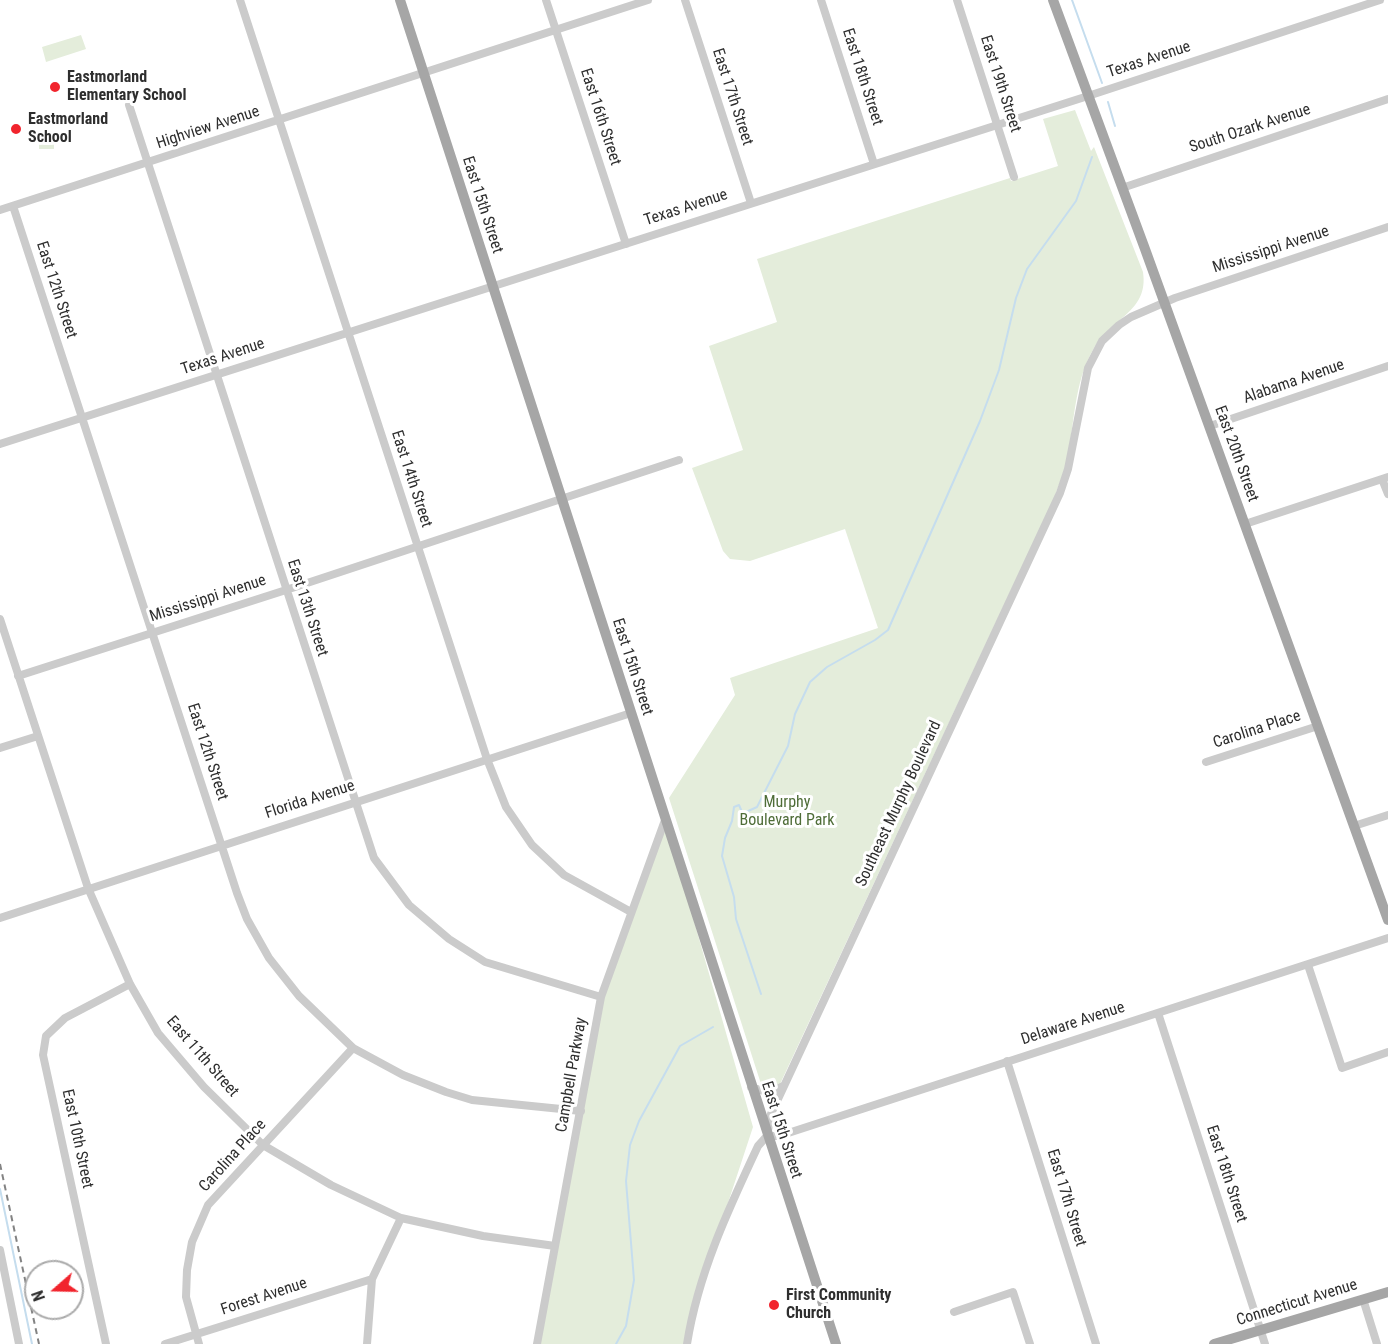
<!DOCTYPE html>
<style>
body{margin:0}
#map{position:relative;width:1388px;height:1344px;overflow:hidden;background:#fff;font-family:"Roboto Condensed",sans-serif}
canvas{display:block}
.north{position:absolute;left:24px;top:1260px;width:60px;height:60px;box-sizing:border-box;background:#fff;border:2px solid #ababab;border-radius:50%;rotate:250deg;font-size:16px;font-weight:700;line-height:24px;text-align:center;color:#2e2e2e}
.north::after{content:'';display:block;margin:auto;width:21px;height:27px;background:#f1242d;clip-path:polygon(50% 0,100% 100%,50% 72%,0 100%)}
</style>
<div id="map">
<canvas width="1388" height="1344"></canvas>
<div class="north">N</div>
</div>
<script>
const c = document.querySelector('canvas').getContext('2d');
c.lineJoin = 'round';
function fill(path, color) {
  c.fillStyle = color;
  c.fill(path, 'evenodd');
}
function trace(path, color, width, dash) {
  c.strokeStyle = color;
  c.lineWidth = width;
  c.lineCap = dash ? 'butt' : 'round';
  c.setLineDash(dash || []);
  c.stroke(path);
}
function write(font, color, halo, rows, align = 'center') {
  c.font = font + ' "Roboto Condensed",sans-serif';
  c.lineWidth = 6;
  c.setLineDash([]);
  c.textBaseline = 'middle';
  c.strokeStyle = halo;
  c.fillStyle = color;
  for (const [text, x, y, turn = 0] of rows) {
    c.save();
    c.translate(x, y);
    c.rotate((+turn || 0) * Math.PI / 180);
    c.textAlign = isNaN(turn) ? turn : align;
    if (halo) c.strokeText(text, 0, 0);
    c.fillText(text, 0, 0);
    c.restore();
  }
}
fill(new Path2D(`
 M81,35L86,49L46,62L42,47Z
 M1075,110L1091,151L1094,147L1143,272C1149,312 1111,318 1094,348C1073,383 1075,426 1066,464C1063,475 1058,487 1054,498L780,1084L773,1089H765L761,1084L669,798L735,695L730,678L878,628L845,529L750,561L730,559L723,551L692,468L743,450L709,346L777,322L757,259L1010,178L1011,181L1058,166L1043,119Z
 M39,136H54V149H39Z
 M665,820L753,1127L692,1312L687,1344H537L601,997Z`), '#e4eddb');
trace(new Path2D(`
 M1072,0L1102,83
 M1108,102L1115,126
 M761,994L736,919L734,897L722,856L725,838L732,821L734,807L739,805L742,812H746L757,807L788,746L795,714L810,682L827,667L875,640L888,630L980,421L999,370L1016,298L1027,269L1076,201L1092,157
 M0,1189L32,1344
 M616,1344L626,1326L634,1280L626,1181L630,1145L639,1121L680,1046L713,1027`), '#c5ddee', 2);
trace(new Path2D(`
 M240,0L487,759L506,807L532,845L564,875L631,912
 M546,0L626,244
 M685,0L751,203
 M821,0L874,164
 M957,0L1014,177
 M129,105L374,858L409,905L449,939L485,962L601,997
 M1122,188L1388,99
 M13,206L237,893L247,919L269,958L299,996L353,1048L403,1075L446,1092L472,1100L581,1111
 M0,210L648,0
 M1210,426L1388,366
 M0,444L1088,96L1380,0
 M1382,479L1388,494
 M1245,524L1388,477
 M0,619L88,888L130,984L158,1033L204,1087L263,1145L331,1185L401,1218L483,1236L555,1246
 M18,676L286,590L679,460
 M0,748L38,736
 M1206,762L1318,726
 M1354,826L1388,815
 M0,918L631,713
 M1308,965L1342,1068L1388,1052
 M1158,1013L1265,1344
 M1007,1061L1096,1344
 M751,1087L770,1093L783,1086
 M767,1136H779L1388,938
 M0,1250L19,1344
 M1363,1299L1377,1344
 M954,1312L1013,1292L1030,1344
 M106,1344L43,1055L46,1036L65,1018L130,984
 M165,1344L372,1279
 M199,1344L186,1297L187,1270L192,1242L208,1205L353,1048
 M367,1344L372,1279L401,1218
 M537,1344L601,997L665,820
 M687,1344C698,1274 728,1210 758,1146L767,1136L771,1114L1060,493L1068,469L1088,368L1102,341L1119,325L1131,317L1175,298L1388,227`), '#cbcbcb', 8);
trace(new Path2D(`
 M400,0L836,1344
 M1053,0L1145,249L1388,920
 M1214,1344L1388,1292`), '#a6a6a6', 10);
trace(new Path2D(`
 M0,1164L39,1344`), '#838383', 2, [6, 4.5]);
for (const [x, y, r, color] of [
 [55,87,6,"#f1242d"],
 [16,129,6,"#f1242d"],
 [774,1305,6,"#f1242d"]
]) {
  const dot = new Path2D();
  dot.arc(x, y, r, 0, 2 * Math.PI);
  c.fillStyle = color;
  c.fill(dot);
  trace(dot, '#fff', 2);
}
write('16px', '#2e2e2e', '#fff', [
 ["Texas Avenue",1149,60,-18],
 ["East 18th Street",862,77,72],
 ["East 19th Street",1000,84,72],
 ["East 17th Street",732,97,72],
 ["East 16th Street",600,117,72],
 ["Highview Avenue",208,128,-18],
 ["South Ozark Avenue",1250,129,-18],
 ["East 15th Street",482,205,72],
 ["Texas Avenue",686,208,-18],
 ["Mississippi Avenue",1271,250,-18],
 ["East 12th Street",56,290,72],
 ["Texas Avenue",223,357,-18],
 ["Alabama Avenue",1294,382,-19],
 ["East 20th Street",1236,454,70],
 ["East 14th Street",411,479,72],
 ["Mississippi Avenue",208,599,-18],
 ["East 13th Street",307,608,72],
 ["East 15th Street",632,667,72],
 ["Carolina Place",1257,730,-18],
 ["East 12th Street",207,752,72],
 ["Florida Avenue",310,800,-18],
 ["Southeast Murphy Boulevard",899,804,-65],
 ["Delaware Avenue",1073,1024,-18],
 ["East 11th Street",202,1057,49],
 ["Campbell Parkway",572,1075,-80],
 ["East 15th Street",781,1130,72],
 ["East 10th Street",77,1139,78],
 ["Carolina Place",233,1156,-48],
 ["East 18th Street",1226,1174,72],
 ["East 17th Street",1066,1198,73],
 ["Forest Avenue",264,1297,-18],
 ["Connecticut Avenue",1297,1303,-17]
]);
write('bold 16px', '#2e2e2e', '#fff', [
 ["Eastmorland",67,78],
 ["Elementary School",67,96],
 ["Eastmorland",28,120],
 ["School",28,138],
 ["First Community",786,1296],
 ["Church",786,1314]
], 'left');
write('16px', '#4f6d38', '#fff', [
 ["Murphy",787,803],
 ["Boulevard Park",787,821]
]);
</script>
